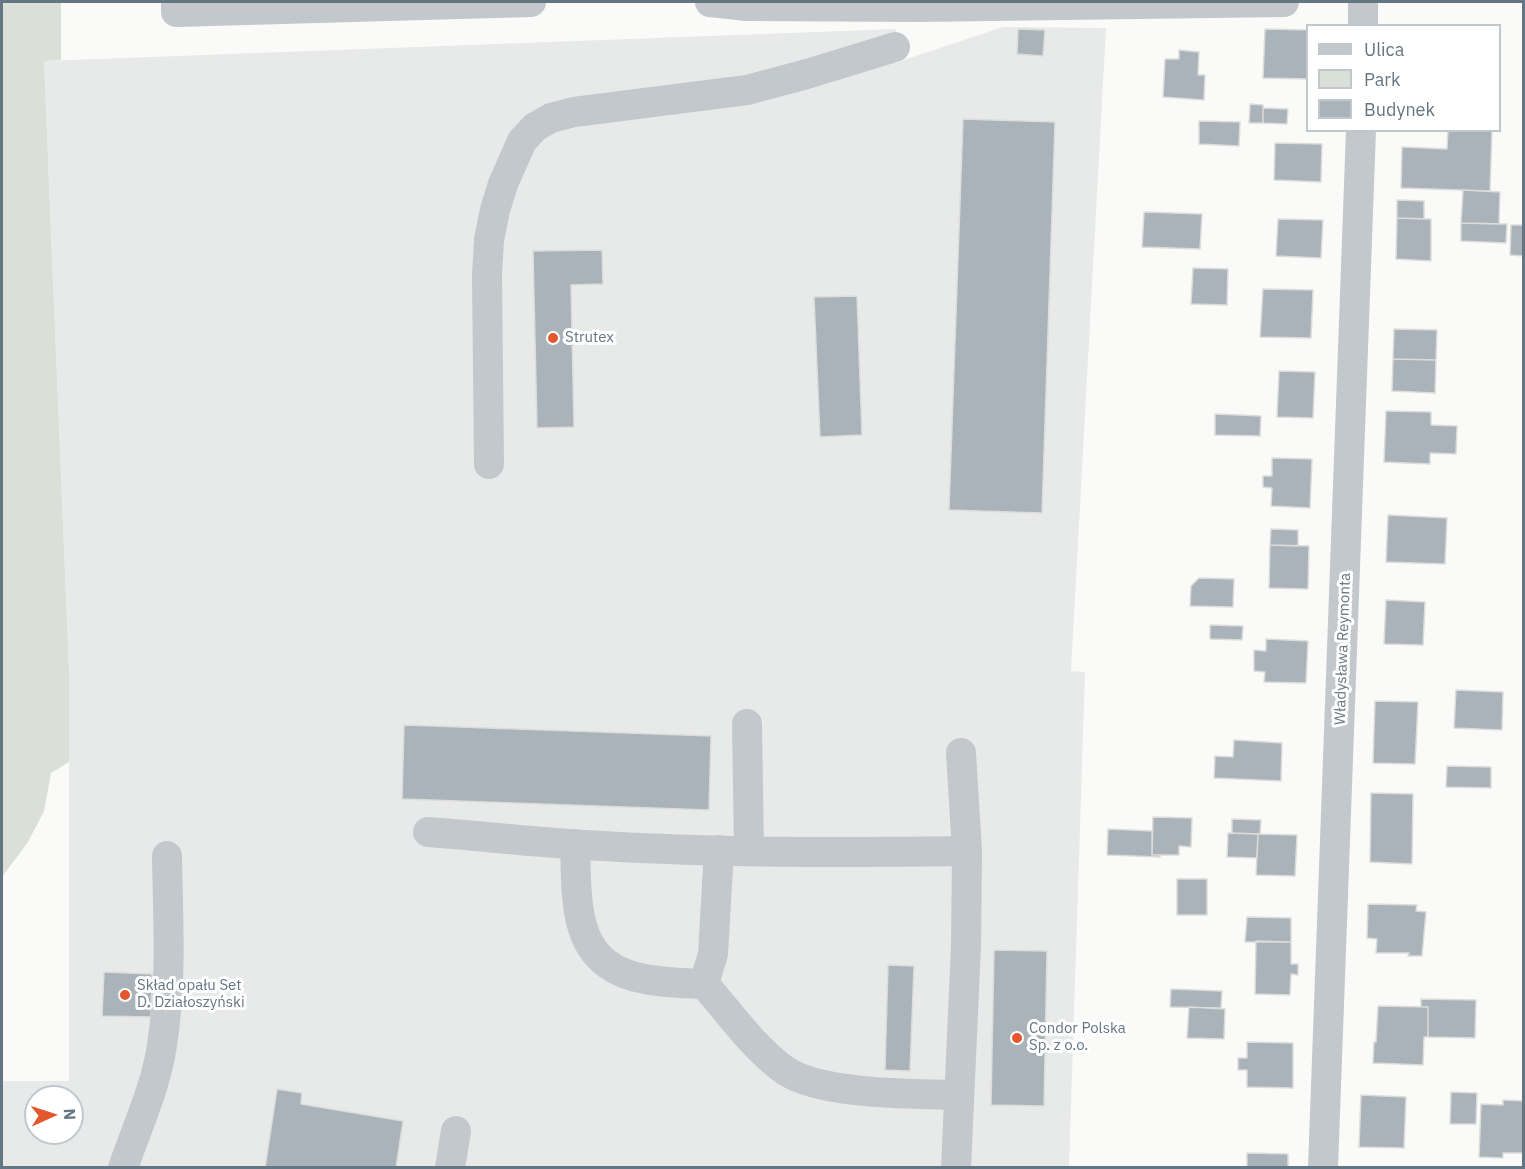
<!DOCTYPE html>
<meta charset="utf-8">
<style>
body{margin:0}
#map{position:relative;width:1525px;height:1169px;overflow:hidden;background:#fafaf8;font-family:"IBM Plex Sans",sans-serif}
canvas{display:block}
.frame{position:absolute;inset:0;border:3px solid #657683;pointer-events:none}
.legend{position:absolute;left:1306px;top:24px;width:195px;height:108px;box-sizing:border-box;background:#fff;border:2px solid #c1c8cd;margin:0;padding:8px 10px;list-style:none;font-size:18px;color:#657683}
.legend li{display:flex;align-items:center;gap:12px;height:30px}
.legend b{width:30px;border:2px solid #c1c8cd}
.north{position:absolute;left:24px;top:1085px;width:60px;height:60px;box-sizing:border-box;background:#fff;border:2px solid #c1c8cd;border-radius:50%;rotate:87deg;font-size:16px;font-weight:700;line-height:24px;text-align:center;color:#657683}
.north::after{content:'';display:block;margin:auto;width:21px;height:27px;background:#e4572e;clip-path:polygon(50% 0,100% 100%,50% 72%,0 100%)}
</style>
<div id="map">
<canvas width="1525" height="1169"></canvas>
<div class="frame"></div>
<ul class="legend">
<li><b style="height:8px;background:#c3c8cc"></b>Ulica</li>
<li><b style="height:16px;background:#dadfd7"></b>Park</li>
<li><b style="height:16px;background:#aab3b9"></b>Budynek</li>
</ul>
<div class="north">N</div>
</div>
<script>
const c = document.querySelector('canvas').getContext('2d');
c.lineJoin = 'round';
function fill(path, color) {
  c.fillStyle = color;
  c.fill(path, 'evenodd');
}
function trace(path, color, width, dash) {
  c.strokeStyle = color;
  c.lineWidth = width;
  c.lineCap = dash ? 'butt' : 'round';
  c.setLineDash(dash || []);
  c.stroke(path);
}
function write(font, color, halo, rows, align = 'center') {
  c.font = font + ' "IBM Plex Sans",sans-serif';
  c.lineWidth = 6;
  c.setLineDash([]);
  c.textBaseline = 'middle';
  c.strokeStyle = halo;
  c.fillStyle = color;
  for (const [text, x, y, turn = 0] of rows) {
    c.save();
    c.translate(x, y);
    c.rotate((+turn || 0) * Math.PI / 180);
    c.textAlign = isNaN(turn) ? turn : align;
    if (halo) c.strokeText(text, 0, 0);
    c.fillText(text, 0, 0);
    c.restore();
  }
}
fill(new Path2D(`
 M1003,27L1106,28L1071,671L1085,672L1069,1167L2,1168V1081H69V670L44,61L896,29L895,63ZM36,1097H72V1133H36Z`), '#e8e9e9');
fill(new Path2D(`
 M2,2H61V60L44,61L69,670V762L51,773L44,811L28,842L2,877Z`), '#dadfd7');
const building = new Path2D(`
 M1018,29L1045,30L1043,56L1017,54Z
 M1265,29L1308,30V79L1263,78Z
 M1179,50L1199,52L1198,75H1205L1204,100L1163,97L1165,59H1179Z
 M1250,104L1263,105V123H1249Z
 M1263,108L1288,109L1287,124L1263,123Z
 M963,119L1055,122L1042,513L949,510Z
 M1199,121L1240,122L1239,146L1199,144Z
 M1448,130H1492L1490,191L1401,188L1402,147L1447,149Z
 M1275,143L1322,144L1321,182L1274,180Z
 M1463,190L1500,192L1499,224L1461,223Z
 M1397,200L1424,201V219L1397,218Z
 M1144,212L1202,214L1200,249L1142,247Z
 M1397,218L1431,219V261L1396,259Z
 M1278,219L1323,220L1321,258L1276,256Z
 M1461,223L1507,224L1506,243L1461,241Z
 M1511,225H1524V256L1510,255Z
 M602,250L603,284L571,285L574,427L537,428L533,251Z
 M1193,268L1228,269L1227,305L1191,304Z
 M1263,289L1313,290L1311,338L1260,337Z
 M857,296L862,435L820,437L814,297Z
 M1394,329L1437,330L1436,360L1393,359Z
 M1393,359L1436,360L1435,393L1392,391Z
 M1279,371L1315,372L1313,418L1277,417Z
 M1386,411L1431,412V425L1457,426L1456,454L1430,453V464L1384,462Z
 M1215,414L1261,416L1260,436L1215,435Z
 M1272,458L1312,459L1310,508L1271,506L1272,488L1263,487V476H1272Z
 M1388,515L1447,518L1445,564L1386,562Z
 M1271,529L1298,530V546L1270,545Z
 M1270,545L1309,546L1308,589L1269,588Z
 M1199,578L1234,579L1233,607L1190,606L1191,586Z
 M1386,600L1425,602L1423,645L1384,644Z
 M1210,625L1243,626L1242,640L1210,639Z
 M1266,639L1308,641L1306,683L1264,682L1265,672L1254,671V650L1266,651Z
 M1456,690L1503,692L1502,730L1454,728Z
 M1375,701L1418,702L1415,764L1373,763Z
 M404,725L711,736L709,810L402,799Z
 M1234,740L1282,743L1281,781L1214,778L1215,756L1233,757Z
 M1447,766L1491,767V788L1446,787Z
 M1371,793L1413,794L1412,864L1370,862Z
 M1153,817L1192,818L1191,847L1179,846V855H1152Z
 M1232,819L1261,820L1260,834L1232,833Z
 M1108,829L1152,831V855H1160V857L1107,855Z
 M1228,833L1258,834L1257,858L1227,857Z
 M1258,834L1297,835L1295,876L1256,875Z
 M1177,879H1207V915H1177Z
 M1368,904L1417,905L1416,911L1426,912L1422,956H1408L1409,953H1376L1377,939L1367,938Z
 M1247,917L1291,918V942H1245Z
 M1256,941L1291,942V964H1298V975L1291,974L1290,995L1255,994Z
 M994,950L1047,951L1044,1106L991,1105Z
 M888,965L914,966L910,1071L885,1070Z
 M104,972L152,974L151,1017L102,1016Z
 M1171,989L1222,991L1221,1008L1170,1007Z
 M1421,999L1476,1000L1475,1038L1428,1037V1007H1421Z
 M1378,1006L1428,1007V1037H1424L1423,1065L1373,1063L1374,1042H1376Z
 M1189,1007L1225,1009L1224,1039L1187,1038Z
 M1247,1042L1293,1043V1088L1247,1087V1070H1238V1058H1247Z
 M277,1089L302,1093L301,1104L403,1121L396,1168H265Z
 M1451,1092L1477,1093L1476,1124H1450Z
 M1361,1095L1406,1097L1404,1148L1359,1147Z
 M1503,1100L1524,1101V1158L1522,1153H1503V1158L1479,1157L1481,1104L1503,1105Z
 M1247,1153L1288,1154V1168H1247Z`);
fill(building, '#aab3b9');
trace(building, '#dcdcda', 1.5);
trace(new Path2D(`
 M176,2V12L531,2
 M710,2L747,6L919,7L1284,2
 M1363,26V2
 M489,464L487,275L489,240L495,210L503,184L522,141L535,127L551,118L574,112L747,90L807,74L895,47
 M747,724L749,850
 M428,832C471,835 513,840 556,843C692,853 830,853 967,851
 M575,844C577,903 571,966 645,979C664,983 685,983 704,984
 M719,850L713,954L704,984C729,1012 755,1050 786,1071C822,1095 916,1094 959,1095
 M123,1168C137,1127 156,1087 162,1045C172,982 168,918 167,856
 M450,1168L456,1131
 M956,1168L966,947L967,851L961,753
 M1323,1168L1361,130`), '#c3c8cc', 30);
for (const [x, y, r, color] of [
 [553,338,6,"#e4572e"],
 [125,995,6,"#e4572e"],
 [1017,1038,6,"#e4572e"]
]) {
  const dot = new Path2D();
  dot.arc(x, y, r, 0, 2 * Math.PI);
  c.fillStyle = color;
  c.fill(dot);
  trace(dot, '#fff', 2);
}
write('15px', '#657683', '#fff', [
 ["Strutex",565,338],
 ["Skład opału Set",137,986],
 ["D. Działoszyński",137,1003],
 ["Condor Polska",1029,1029],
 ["Sp. z o.o.",1029,1046]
], 'left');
write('15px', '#657683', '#fff', [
 ["Władysława Reymonta",1343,649,-88]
]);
</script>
